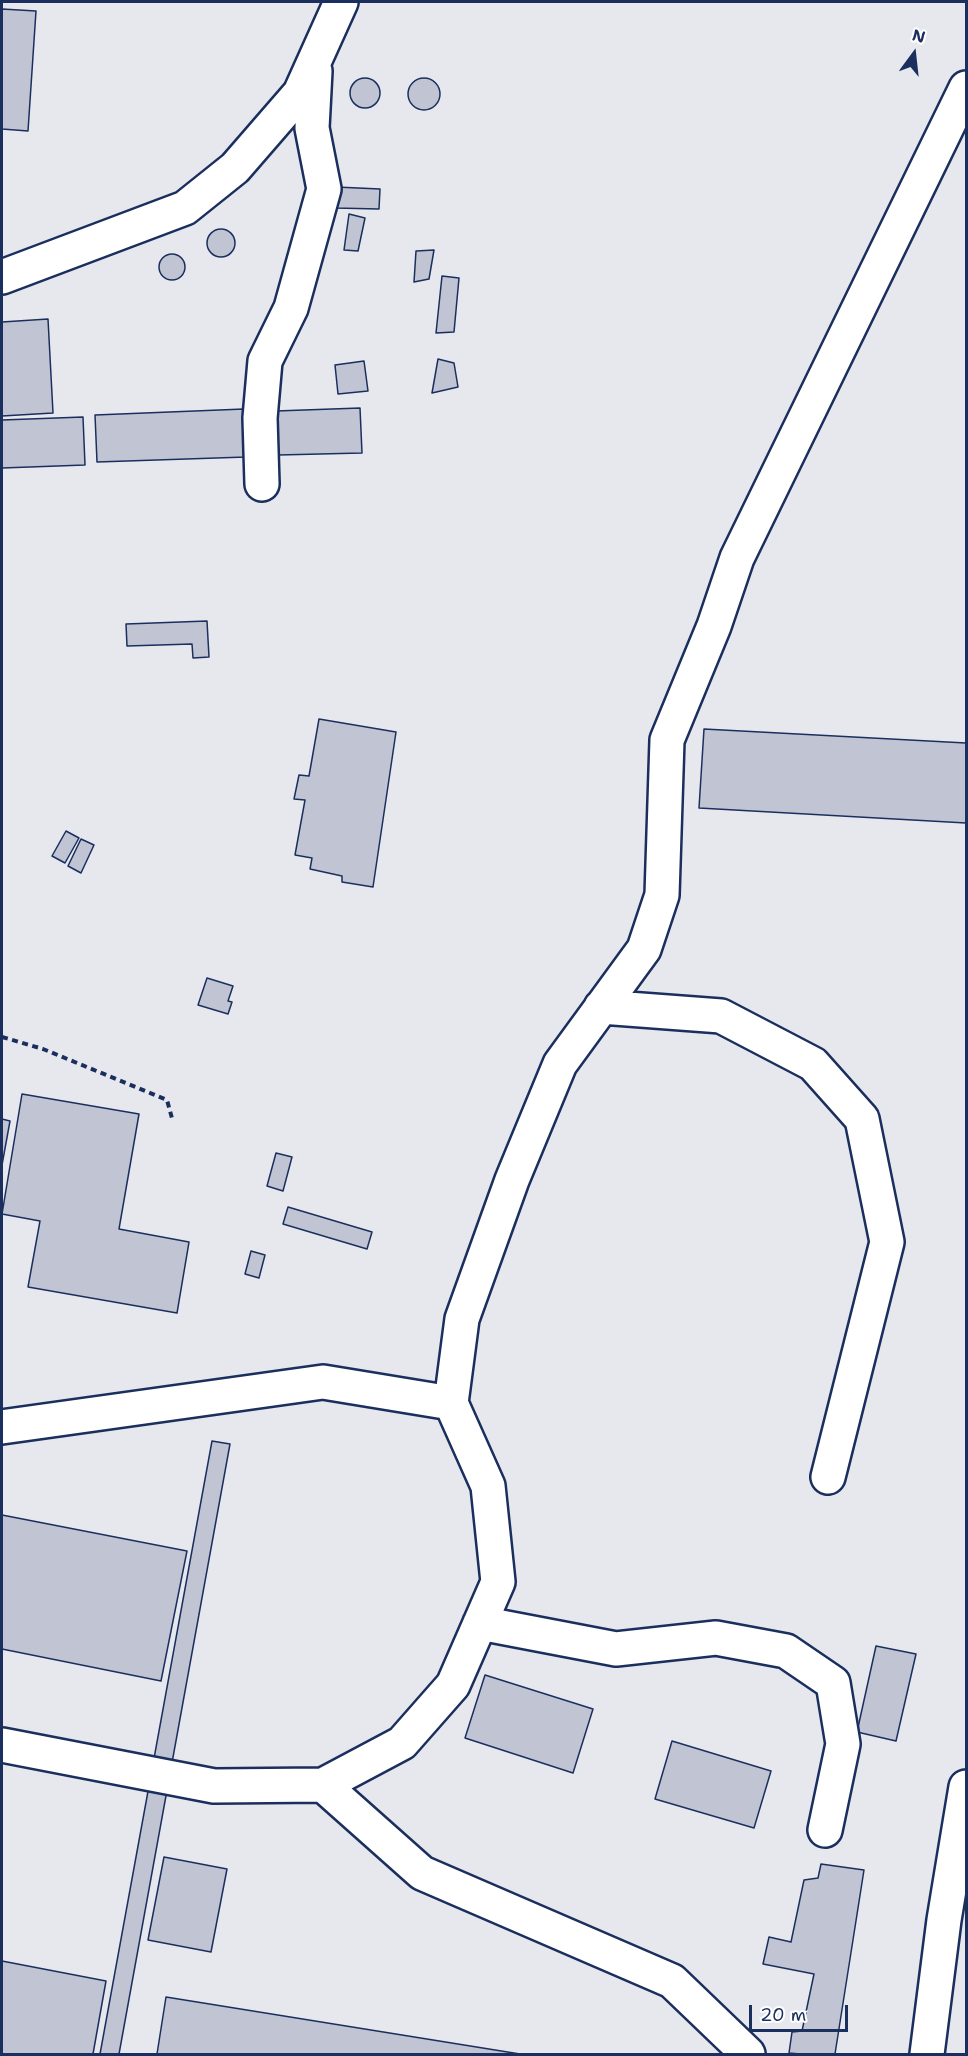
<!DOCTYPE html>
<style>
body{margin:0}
#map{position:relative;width:968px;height:2056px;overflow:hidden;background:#f6f7f9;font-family:"Shantell Sans",sans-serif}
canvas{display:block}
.frame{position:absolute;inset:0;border:3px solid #1b2f5e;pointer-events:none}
.north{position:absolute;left:884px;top:24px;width:60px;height:60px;-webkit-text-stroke:4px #fff;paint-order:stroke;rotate:15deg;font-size:16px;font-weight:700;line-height:24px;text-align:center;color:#1b2f5e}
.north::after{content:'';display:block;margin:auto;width:21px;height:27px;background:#1b2f5e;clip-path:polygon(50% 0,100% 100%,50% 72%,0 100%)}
.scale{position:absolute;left:749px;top:2005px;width:99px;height:27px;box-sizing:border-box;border:3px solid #1b2f5e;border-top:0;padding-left:8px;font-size:18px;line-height:21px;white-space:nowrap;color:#1b2f5e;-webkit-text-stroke:4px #fff;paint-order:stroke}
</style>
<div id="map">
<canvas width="968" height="2056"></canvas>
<div class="frame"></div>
<div class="north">N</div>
<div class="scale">20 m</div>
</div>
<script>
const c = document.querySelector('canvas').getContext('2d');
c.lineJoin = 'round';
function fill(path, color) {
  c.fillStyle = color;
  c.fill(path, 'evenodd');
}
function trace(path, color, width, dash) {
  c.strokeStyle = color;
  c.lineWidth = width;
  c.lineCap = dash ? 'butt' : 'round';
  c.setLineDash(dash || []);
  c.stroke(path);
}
fill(new Path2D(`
 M2,2H966V2054H2Z`), '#e6e8ee');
const building = new Path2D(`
 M2,9L36,11L28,131L2,129Z
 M350 93a15 15 0 1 1 30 0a15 15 0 1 1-30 0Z
 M408 94a16 16 0 1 1 32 0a16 16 0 1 1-32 0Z
 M336,187L380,189L379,209L335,208Z
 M349,214L365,218L358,251L344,250Z
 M207 243a14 14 0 1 1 28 0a14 14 0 1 1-28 0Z
 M434,250L429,279L414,282L416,251Z
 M159 267a13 13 0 1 1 26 0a13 13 0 1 1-26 0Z
 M442,276L459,278L454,332L436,333Z
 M48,319L53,413L2,416V322Z
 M438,359L454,363L458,387L432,393Z
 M364,361L368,391L338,394L335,365Z
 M360,408L362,453L278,455L276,411Z
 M244,409L246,457L97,462L95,415Z
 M83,417L85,465L2,468V420Z
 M207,621L209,657L193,658L192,644L127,646L126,624Z
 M319,719L396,732L373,887L342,882V876L310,869L312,858L295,855L305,800L294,799L299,775L309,776Z
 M704,729L966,743V823L699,808Z
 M66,831L79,838L65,863L52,856Z
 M81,839L94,845L81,873L68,866Z
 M207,978L233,986L228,1001L232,1002L228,1014L198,1005Z
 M22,1094L139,1114L119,1229L189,1242L177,1313L28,1287L40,1221L2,1214Z
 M2,1119L10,1121L2,1165Z
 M276,1153L292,1157L283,1191L267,1186Z
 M288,1207L372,1232L367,1249L283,1224Z
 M251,1251L265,1255L259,1278L245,1274Z
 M212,1441L230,1444L119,2054H100Z
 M2,1515L187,1551L161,1681L2,1649Z
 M876,1646L916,1654L896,1741L857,1732Z
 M485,1675L593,1709L573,1773L465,1738Z
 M672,1741L771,1771L754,1828L655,1799Z
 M164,1857L227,1869L211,1952L148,1940Z
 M821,1864L864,1870L835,2054H800L789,2053L792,2032L802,2031L814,1974L763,1964L769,1937L791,1942L804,1880L818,1878Z
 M2,1961L106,1981L93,2054H2Z
 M166,1997L520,2054H157Z`);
fill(building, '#c0c4d3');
trace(building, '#1b2f5e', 1.5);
const minor = new Path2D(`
 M2,277L185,208L235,168L300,93L341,2
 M262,484L260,418L265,361L291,308L324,189L312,128L315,71
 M601,1007L721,1016L813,1064L862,1119L887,1242L828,1477
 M2,1427L323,1382L451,1403
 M480,1623L616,1649L716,1638L786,1651L833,1683L843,1744L825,1830
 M2,1745L214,1786L323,1785L402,1743L453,1685L498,1582L488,1486L451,1403L462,1319L512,1180L560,1064L644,949L662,895L667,740L714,626L737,558L966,88
 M323,1785L422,1873L672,1981L748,2054
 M927,2054L944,1920L966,1787`);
trace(minor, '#1b2f5e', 38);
trace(new Path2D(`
 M2,1037L43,1049L167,1100L173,1122`), '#1b2f5e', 4, [6, 4.5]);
trace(minor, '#fff', 33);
</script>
